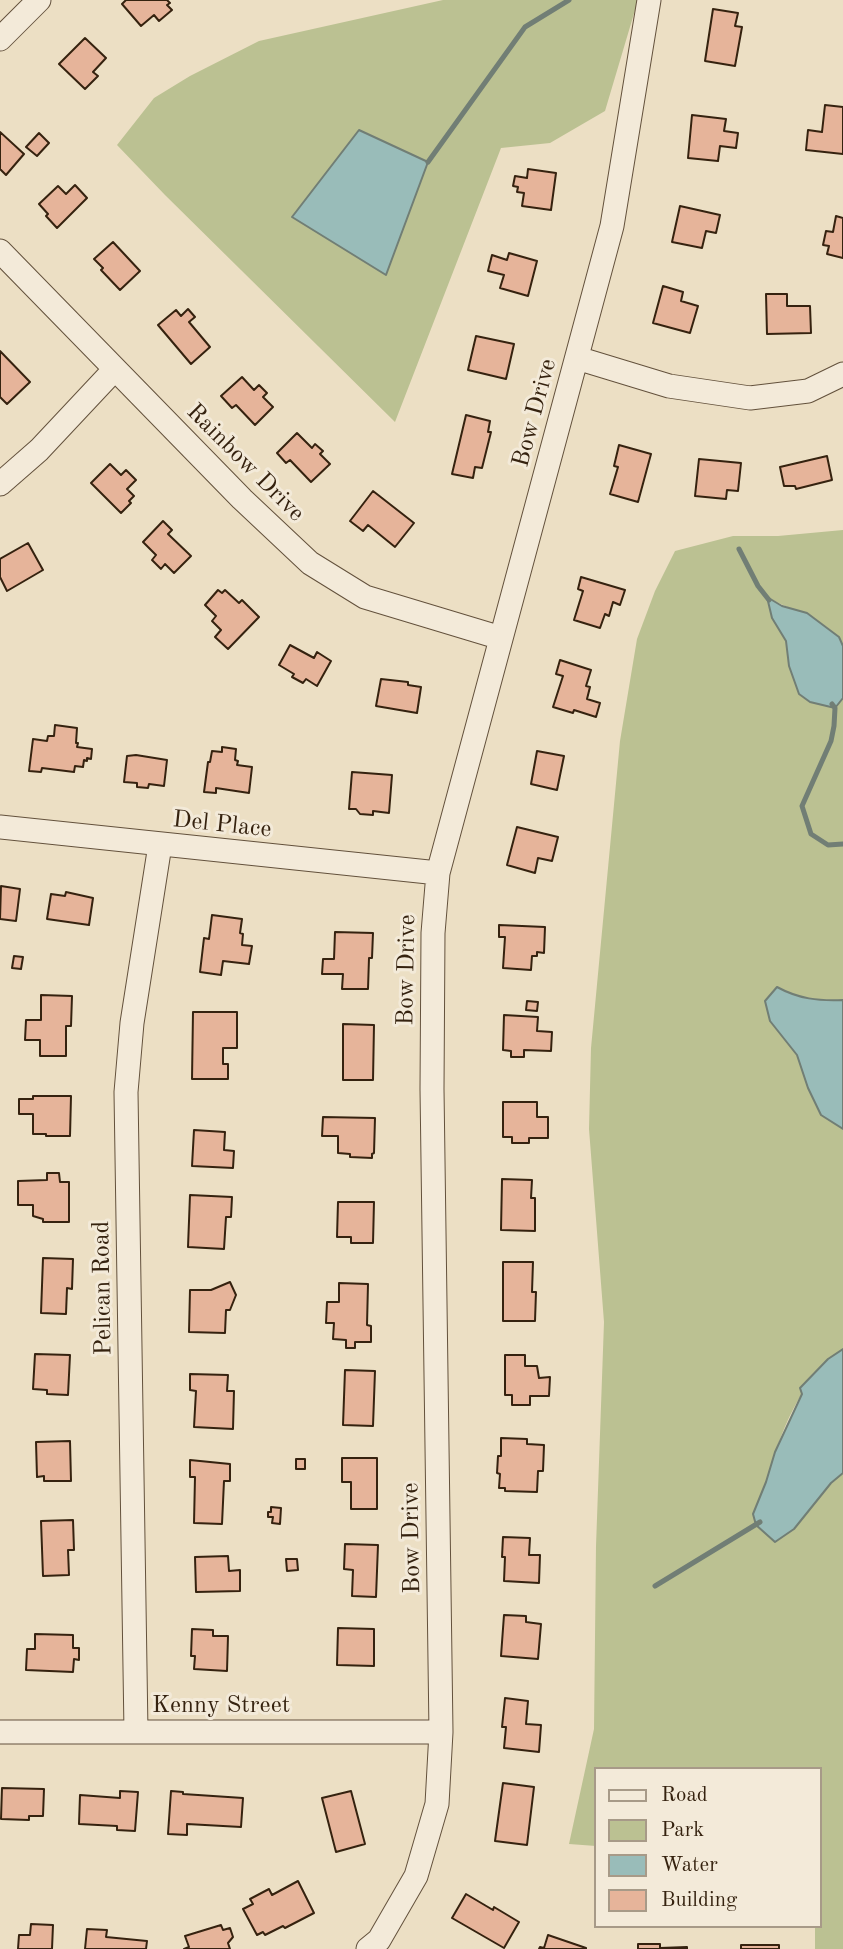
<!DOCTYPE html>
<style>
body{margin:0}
#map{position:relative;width:843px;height:1949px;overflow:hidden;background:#ecdfc4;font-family:"Old Standard TT",serif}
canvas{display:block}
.legend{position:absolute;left:594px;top:1767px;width:228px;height:161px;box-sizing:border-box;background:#f3ead9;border:2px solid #a79a88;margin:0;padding:9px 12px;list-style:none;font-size:21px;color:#35220f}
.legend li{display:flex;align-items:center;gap:14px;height:35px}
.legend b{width:35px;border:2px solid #a79a88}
</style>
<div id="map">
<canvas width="843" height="1949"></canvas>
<ul class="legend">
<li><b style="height:9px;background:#f3ead9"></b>Road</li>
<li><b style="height:19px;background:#bbc192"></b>Park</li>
<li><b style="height:19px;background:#99bcb9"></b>Water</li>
<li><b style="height:19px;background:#e6b49a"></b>Building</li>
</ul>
</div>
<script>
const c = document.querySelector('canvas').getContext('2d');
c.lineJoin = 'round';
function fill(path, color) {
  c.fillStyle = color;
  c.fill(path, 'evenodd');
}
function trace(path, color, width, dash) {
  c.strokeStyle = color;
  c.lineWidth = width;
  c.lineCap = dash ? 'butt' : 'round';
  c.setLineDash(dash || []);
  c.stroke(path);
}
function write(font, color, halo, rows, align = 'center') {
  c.font = font + ' "Old Standard TT",serif';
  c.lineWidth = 6;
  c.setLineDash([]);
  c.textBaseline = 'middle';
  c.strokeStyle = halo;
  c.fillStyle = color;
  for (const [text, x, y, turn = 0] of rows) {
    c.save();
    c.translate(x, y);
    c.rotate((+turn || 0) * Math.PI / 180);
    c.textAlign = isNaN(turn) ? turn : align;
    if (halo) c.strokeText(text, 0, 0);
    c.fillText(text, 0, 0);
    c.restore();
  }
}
fill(new Path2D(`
 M443,0H638L605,111L550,143L501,148L395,422L165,195L117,145L154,98L190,76L259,41Z
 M843,530V646C830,618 791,612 768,597L772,618L786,641L789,666L834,708L843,698V1000C818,1001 799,999 777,987L770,1021L797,1055L808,1088L821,1115L843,1129V1349C800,1378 780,1434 766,1482L794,1529L831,1483L843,1473V1949H815V1926H820V1769H596V1846L569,1844L594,1729L596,1546L604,1322L589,1129L591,1048L620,741L637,639L655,591L675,551L733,536H778Z`), '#bbc192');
const water = new Path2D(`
 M359,130L428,162L386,275L292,217Z
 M767,597L782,606L807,613L839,637L843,646V698L835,708L810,702L799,694L789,666L786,641L772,618Z
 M777,987C799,999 818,1001 843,1000V1129L821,1115L808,1088L797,1055L770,1021L765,1001Z
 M843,1349V1473L831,1483L794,1529L775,1542L756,1525L753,1514L766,1482L775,1452L802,1394L800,1388L828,1359Z`);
fill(water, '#99bcb9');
trace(water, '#717e75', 2);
trace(new Path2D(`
 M428,162L525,27L569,0
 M739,549L758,586L769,600
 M832,704L835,708L834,726L831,741L802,806L811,834L828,845L843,844
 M655,1586L760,1522`), '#717e75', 5);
const building = new Path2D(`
 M126,0H167L170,3L167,5L172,10L159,21L154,15L141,26L122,4Z
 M713,9L738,13L735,26L742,27L735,66L705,61Z
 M85,38L106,58L93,72L98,76L85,89L59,64Z
 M825,105L843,107V154L806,150L808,130L822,132Z
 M692,115L726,119L724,131L738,133L736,148L720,146L718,161L688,158Z
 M0,132L24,154L6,175L0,169Z
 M39,133L49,143L37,156L26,147Z
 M528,169L556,173L551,210L522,206L524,193L517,192L518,187L513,186L515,176L527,178Z
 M75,185L87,198L57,228L46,216L48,214L39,204L58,186L66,194Z
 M680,206L720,215L716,233L706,231L702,248L672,242Z
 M836,216L843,218V258L827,254L829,246L823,245L826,231L833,232Z
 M113,242L140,271L120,290L101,270L103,268L94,259Z
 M509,253L537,261L528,296L500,288L504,275L488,271L492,255L507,260Z
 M663,286L683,292L681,301L698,306L690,333L653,323Z
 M766,294H787V306H810L811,333L767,334Z
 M188,309L195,317L189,322L210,347L191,364L158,325L176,310L181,316Z
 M476,336L514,344L506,379L468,370Z
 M0,351L30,382L7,404L0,397Z
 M242,377L254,390L259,385L267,393L263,397L273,407L255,425L236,405L232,408L221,396Z
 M466,415L490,421L488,432H491L482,468L475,467L473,478L452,474Z
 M297,433L312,448L315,444L323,451L320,454L330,464L311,482L290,460L286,463L277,453Z
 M619,445L651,454L638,502L610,494L618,467L614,466Z
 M827,456L832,480L796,489L795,486H784L780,467Z
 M699,459L741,463L738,491L727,490L726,499L695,496Z
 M110,464L121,475L126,470L136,480L127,489L134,496L129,501L131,503L121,513L91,483Z
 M373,491L414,523L395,547L368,525L363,531L350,521Z
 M163,521L172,530L168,534L191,556L174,573L165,564L161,569L152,560L156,555L143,542Z
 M28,543L43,570L7,591L0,577V559Z
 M581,577L625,590L620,605L613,602L609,616L605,614L600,628L574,620L583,591L578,589Z
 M218,590L222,593L225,590L239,603L242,600L259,617L228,649L215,637L221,630L212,621L216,616L205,605Z
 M290,645L314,658L317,652L331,661L317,686L306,679L303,683L292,677L294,674L279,665Z
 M560,660L591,670L586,686L590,687L587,699L600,703L596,717L574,710L573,713L553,707L563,676L556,674Z
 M381,679L408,682V685L421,687L417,713L376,706Z
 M55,725L77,728L76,743H78L77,747L92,749L91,759L87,758V761L84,760L83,767L75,766L74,772L42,768L41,772L29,771L33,739L47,741L48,736H54Z
 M222,747L236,749L235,760L238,761L237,765L252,767L249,793L216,788V793L204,792L208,762H210L212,751L222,752Z
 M537,751L564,756L557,790L531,784Z
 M136,755L167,760L164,786L149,784L148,788L137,787V783L124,782L127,756Z
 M352,772L392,775L389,813L373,811V815L360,814L356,809H349Z
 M517,827L558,837L552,861L538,858L535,873L507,865Z
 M1,886L20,889L16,921L0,919Z
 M66,892L93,898L89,925L47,919L51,894L65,896Z
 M212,915L242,919L240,933L243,934L242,945L252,946L249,964L223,961L221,975L200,972L204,938L209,939Z
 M499,925L545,927L544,953L537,952V956H532L531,970L503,968L505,937H499Z
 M335,932L373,933L372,958H369L368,989H342L343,974H322L323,959H334Z
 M14,956L23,957L21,969L12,968Z
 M41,995L72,996L71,1026H66V1056H40V1040H25L26,1020H41Z
 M527,1001L538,1002L537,1011L526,1010Z
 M193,1012H237V1048H223V1064H228V1079H192Z
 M504,1015L538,1017L537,1031L552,1032L551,1051L524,1050V1057H511V1051L503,1050Z
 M343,1024L374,1025L373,1080H343Z
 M33,1096H71L70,1136H46V1134H33V1114H19V1099H33Z
 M503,1102H537V1117H548V1138H529V1143H512V1137H503Z
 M323,1117L375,1118L374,1153L372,1154V1158L350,1157V1154L338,1153V1136H322Z
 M194,1130L225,1132L224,1150L234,1151L233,1168L192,1166Z
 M47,1173H59L60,1182H69V1222H43V1219L33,1216V1205H18V1181L47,1180Z
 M502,1179L532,1180L531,1198H535V1231L501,1230Z
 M190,1195L232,1197L231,1217H226L224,1249L188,1247Z
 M338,1202H374L373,1243H351V1237H337Z
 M43,1258L73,1259L72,1289L67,1288L66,1314L41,1313Z
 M503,1262H533L532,1292H536L535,1321H503Z
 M230,1282L236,1295L230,1310H226L225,1333L189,1332L190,1290H211Z
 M339,1283L368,1284L367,1325L371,1326V1342H355V1348H346V1340L333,1339L334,1323H326L327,1302H339Z
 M35,1354L70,1355L68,1395L47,1394V1390L33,1389Z
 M505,1355H525V1366H537L539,1378L550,1377L549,1396H530V1405H512V1395H505Z
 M345,1370L375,1371L373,1426L343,1425Z
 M190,1374L228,1375L227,1391H234L233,1429L194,1427L196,1391L190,1390Z
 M501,1438L527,1439V1444L544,1445L543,1471H538L537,1492L505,1491V1488H499L500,1474L497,1473L498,1456H501Z
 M70,1441L71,1481H44V1476L37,1477L36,1442Z
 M342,1458H377V1509H351V1482H342Z
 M296,1459H305V1469H296Z
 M190,1460L230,1464V1481H224L222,1524L194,1523L195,1477H190Z
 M271,1507L281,1508L280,1524L272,1523L273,1517H268V1512H271Z
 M73,1520L74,1550H68L69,1575L43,1576L41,1521Z
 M503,1537L530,1538L529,1555H540L539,1583L504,1581L505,1557H502Z
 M345,1544L378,1545L376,1597L352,1596L353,1570L344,1569Z
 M228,1556L229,1571L240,1570V1591L196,1592L195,1557Z
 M286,1559H297L298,1570L287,1571Z
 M504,1615L526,1616V1622L541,1624L538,1659L501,1656Z
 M338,1628L374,1629V1666L337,1665Z
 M192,1629L213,1630V1636H228L227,1671L194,1669L195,1656H191Z
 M35,1634L73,1635V1648H79V1660L74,1659L73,1672L26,1670L27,1649H35Z
 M505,1698L528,1701L526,1724L541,1725L539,1752L504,1748L506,1727H502Z
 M503,1783L534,1787L527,1845L495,1841Z
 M2,1788L44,1789L43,1816H29V1820L1,1819Z
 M120,1791L138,1792L135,1831L117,1830V1826L79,1824L80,1795L120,1798Z
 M171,1791L183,1792V1794L243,1798L241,1827L187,1824V1835L168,1834Z
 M351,1791L365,1844L336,1852L322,1798Z
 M298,1881L314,1913L285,1928L283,1926L265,1935L263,1932L257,1935L243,1909L253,1904L250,1899L269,1889L272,1895Z
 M466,1894L493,1910L494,1907L519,1922L504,1948L452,1918Z
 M31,1924L53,1925L52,1949H18L19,1935H30Z
 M221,1925L223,1930L230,1928L233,1937L228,1943L230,1949H184L189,1947L185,1936Z
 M87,1929L107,1930L106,1937L147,1941L146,1949H85Z
 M548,1935L586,1948V1949H539L540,1947L544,1948Z
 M638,1944H660V1948L687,1947V1949H638Z
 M741,1945H779V1949H741Z`);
fill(building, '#e6b49a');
trace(building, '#35220f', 2);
const minor = new Path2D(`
 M0,39L39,0
 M0,251L242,499L310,563L365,597L501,638
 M577,358L669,386L750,398L808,391L843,374
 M0,484L39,450L114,370
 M0,827L438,873
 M0,1732H441
 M136,1732L126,1092L132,1023L160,845
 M368,1949L379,1940L416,1876L437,1804L441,1732L432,1089L433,933L438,873L612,226L649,0`);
trace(minor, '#63513c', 25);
trace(minor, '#f3ead9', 23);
write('24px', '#35220f', '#f3ead9', [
 ["Bow Drive",535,413,-75],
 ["Rainbow Drive",245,463,45],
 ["Del Place",222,825,6],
 ["Bow Drive",407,970,-89],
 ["Pelican Road",103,1288,-91],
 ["Bow Drive",412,1538,-91],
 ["Kenny Street",221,1706]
]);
</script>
